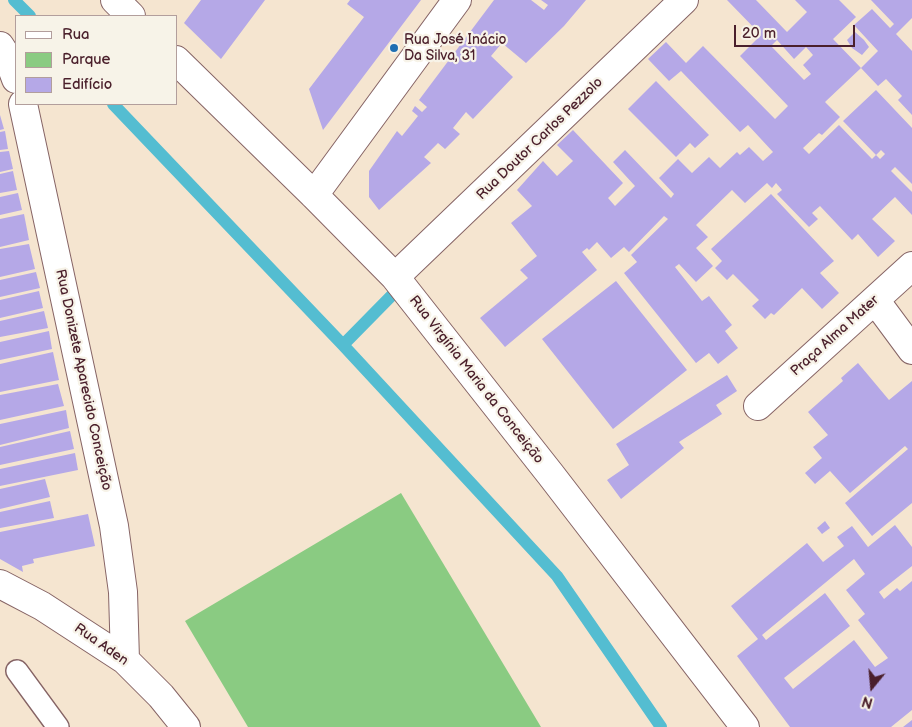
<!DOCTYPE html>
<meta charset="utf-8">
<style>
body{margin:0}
#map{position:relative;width:912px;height:727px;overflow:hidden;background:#f5e5d0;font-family:"Balsamiq Sans",sans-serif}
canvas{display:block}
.legend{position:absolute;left:15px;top:15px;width:162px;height:90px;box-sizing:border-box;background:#f7f3e8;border:1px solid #b29e9c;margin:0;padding:6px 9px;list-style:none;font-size:15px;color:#4a1f2b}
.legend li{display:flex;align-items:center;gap:10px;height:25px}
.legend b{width:25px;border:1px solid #b29e9c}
.north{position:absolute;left:847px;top:662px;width:50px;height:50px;-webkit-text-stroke:4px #f7f3e8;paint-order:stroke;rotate:197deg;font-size:14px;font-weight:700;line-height:20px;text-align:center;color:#4a1f2b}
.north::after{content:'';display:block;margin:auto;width:18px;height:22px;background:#4a1f2b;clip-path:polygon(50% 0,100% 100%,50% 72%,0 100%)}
.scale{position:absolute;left:734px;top:25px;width:121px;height:22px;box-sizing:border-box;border:2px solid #4a1f2b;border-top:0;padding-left:6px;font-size:15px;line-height:18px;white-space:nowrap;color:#4a1f2b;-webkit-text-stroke:4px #f7f3e8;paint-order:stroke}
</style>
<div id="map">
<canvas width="912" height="727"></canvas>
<ul class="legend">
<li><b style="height:6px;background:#fff"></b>Rua</li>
<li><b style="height:14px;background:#8acb82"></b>Parque</li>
<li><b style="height:14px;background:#b5a8e7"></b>Edifício</li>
</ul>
<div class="north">N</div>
<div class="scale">20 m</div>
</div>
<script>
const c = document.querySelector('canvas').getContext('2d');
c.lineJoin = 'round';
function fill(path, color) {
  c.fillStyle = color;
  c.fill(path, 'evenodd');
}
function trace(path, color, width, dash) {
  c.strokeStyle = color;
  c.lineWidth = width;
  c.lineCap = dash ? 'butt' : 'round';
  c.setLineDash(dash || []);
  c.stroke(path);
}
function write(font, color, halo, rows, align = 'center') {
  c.font = font + ' "Balsamiq Sans",sans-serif';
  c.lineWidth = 4.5;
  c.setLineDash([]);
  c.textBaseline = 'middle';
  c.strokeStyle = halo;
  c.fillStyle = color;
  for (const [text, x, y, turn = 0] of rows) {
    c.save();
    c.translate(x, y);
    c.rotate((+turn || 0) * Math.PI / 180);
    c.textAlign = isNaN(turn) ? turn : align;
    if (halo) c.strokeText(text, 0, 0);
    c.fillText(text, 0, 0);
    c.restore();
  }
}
fill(new Path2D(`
 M401,493L541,727H248L185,621Z`), '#8acb82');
trace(new Path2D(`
 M14,0L30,16
 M113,104L343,345L557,576L661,727
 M343,345L403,284`), '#54bdd1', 12);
fill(new Path2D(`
 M201,0H265L221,59L184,23Z
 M350,0H421L323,130L309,89L364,17L347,4Z
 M494,0H531L544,10L548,5L541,0H586L564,26L526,63L502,43L491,56L513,77L473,119L466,112L453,128L460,134L445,149L438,143L424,157L431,163L379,210L369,197V171L397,131L402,136L418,116L412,111L415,106L422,112L427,107L419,100Z
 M727,0H756L787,32L807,12L795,0H839L856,17L833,39L861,68L825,102L840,117L822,135L819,133L803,148L809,154L839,125L872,159L876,155L880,159L885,154L881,150L876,155L843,121L876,90L912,128V184L895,167L891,171L912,192V215L895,197L872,219L895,241L878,257L858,234L852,240L820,206L812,213L818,219L809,227L777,194L782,190L776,183L772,188L767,183L745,203L732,190L696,225L708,237L696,248L713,266L696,282L679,264L675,267L702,301L709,296L732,325L725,331L738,348L718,364L709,353L696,363L624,273L637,262L631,255L668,219L664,216L629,252L624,247L611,258L597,242L589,250L587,248L582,252L597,270L505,347L480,318L528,278L520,270L537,256L511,223L532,206L517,190L543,161L557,176L573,161L557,145L573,130L623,183L608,198L615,206L635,186L613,162L625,150L671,198L674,194L659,178L678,159L692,173L709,157L720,168L737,152L740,155L749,147L763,161L773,152L748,125L740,132L681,71L669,81L648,59L666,42L686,63L703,46L775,119L788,106L740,56L761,35ZM777,40L794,59L806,47L813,55L803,65L811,74L804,80L771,46Z
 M871,0H912V18L896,34L912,51V115L898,100L902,96L886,79L878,86L861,68L878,51L854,25L872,9L890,28L894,24Z
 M855,32L864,40L869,47L862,55L852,48L847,40Z
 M656,81L709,135L695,148L690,143L676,157L628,109Z
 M0,115L4,129L0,130Z
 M5,131L8,149L0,150V132Z
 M9,151L13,169L0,172V152Z
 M13,171L17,190L0,193V174Z
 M18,193L22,210L0,215V197Z
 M771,194L834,261L820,273L839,293L822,309L802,288L774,315L771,313L765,319L752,306L759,300L733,274L727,280L715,268L722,261L711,249Z
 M24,214L29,240L0,247V219Z
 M29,244L35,269L0,277V249Z
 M36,272L40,288L0,297V280Z
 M616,281L687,370L613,429L542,339Z
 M39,291L43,308L0,318V300Z
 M44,311L48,328L0,337V321Z
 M49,331L52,349L0,360V342Z
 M53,352L59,380L0,392V364Z
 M858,363L889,400L912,381V503L872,536L845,503L908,449L905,446L850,493L830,471L815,484L805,473L822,458L813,447L828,435L808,412L843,381L841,378Z
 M727,375L737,391L716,405L722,414L679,442L684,448L621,499L607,480L629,465L616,444Z
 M58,384L64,406L0,420V395Z
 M66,410L69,428L0,445V424Z
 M70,431L74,449L0,465V447Z
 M75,453L78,470L0,486V469Z
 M45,479L50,497L0,509V489Z
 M50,501L54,518L0,528V512Z
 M88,514L95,546L33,559L34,563L22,566L23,572L0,559V532Z
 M825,521L830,528L822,534L817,528Z
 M895,525L912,547V566L879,592L884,599L897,588L900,591L912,581V710L891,727H790L737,656L758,639L731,606L807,543L823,562L844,546L837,537L852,526L868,547ZM854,559L865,574L846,590L865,614L858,620L888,658L875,667L854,640L793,689L784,678L850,626L825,593L766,640L762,635Z
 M912,720V727H903Z`), '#b5a8e7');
const lane = new Path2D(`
 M17,671L58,727`);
const street = new Path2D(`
 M115,0L131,16
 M0,46L9,60L16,79
 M176,60L314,195L395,277L551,475L745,727
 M23,104L114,526L123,592L125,660
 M314,195L457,0
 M395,277L684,0
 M875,300L912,350
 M758,406L912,266
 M0,584L42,606L125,660L161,696L186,727`);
trace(lane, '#866465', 24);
trace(street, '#866465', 30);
trace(lane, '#fff', 21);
trace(street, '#fff', 28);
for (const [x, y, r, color] of [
 [394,48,5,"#1f6fb2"]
]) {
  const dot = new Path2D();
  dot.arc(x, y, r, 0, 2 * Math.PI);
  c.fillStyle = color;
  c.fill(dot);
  trace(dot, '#f7f3e8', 2);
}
write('14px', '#4a1f2b', '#f7f3e8', [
 ["Rua José Inácio",404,40],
 ["Da Silva, 31",404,56]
], 'left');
write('14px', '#4a1f2b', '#f7f3e8', [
 ["Rua Doutor Carlos Pezzolo",540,139,-44],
 ["Praça Alma Mater",835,336,-42],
 ["Rua Donizete Aparecido Conceição",83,380,78],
 ["Rua Virgínia Maria da Conceição",476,380,52],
 ["Rua Aden",101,645,35]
]);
</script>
